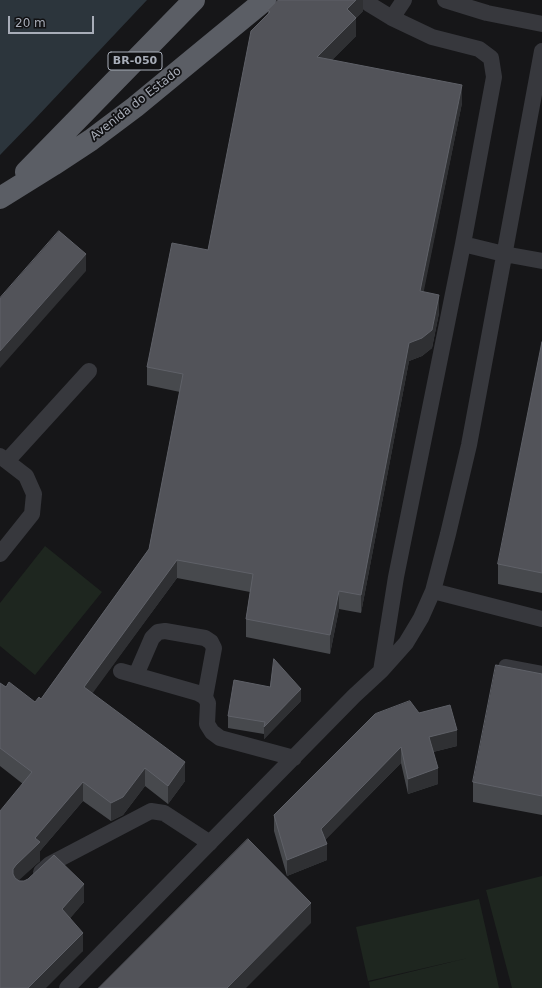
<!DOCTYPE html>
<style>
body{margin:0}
#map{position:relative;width:542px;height:988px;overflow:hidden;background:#161618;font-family:"DejaVu Sans",sans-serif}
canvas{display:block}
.scale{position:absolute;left:8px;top:16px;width:86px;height:18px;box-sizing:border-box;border:2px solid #a8adb8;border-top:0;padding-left:5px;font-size:12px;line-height:14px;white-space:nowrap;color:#a8adb8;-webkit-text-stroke:3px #111113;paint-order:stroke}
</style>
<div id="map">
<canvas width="542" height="988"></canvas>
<div class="scale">20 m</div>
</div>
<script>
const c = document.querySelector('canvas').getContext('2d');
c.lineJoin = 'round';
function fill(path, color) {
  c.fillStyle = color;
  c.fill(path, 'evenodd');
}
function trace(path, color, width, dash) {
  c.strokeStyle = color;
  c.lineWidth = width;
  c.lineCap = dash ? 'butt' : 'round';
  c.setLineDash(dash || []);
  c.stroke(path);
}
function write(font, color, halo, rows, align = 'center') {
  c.font = font + ' "DejaVu Sans",sans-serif';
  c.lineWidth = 3.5;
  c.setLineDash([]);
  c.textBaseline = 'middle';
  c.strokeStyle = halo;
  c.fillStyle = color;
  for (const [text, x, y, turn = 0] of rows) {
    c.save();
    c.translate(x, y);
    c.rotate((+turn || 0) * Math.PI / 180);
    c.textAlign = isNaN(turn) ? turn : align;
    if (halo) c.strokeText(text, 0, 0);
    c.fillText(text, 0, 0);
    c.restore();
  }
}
fill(new Path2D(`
 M45,546L102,592L35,675L0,646V603Z
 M542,876V988H512L486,890Z
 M479,899L499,988H370L369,982L468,958L368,981L356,927Z`), '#1e261f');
fill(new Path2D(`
 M0,0H147L34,120L0,155Z`), '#2c353c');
trace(new Path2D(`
 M445,0L487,13L542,24
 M369,4L392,18L432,37L479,49L491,58L494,77L463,244L396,577L381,671
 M392,18L404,0
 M463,244L504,254L542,261
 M0,456L26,476L34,494L32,514L0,554
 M7,461L89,371
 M433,591L542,619
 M506,667L542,674
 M121,671L198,693L205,697L208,703L207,724L212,732L220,738L294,758
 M136,675L152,638L158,632L165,631L205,638L211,642L214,648L205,697
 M41,872L50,864L151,811L164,813L210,843
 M67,988L354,696L381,671L406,643L421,618L433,591L448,534L469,445L542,51`), '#37383d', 16);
trace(new Path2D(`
 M26,172L194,0
 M0,198L53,165L91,140L135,107L186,65L265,0`), '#5b5e65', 22);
fill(new Path2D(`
 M363,0V11L356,18V36L332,60L462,103L423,292L439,313L432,348L422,356L409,361L361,613L339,609L330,654L246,637V619L250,592L177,578L92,693L185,781L168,804L145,786L123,815L111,821L83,801L40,851V861L18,880L84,902L70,918L83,951L0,988L23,784L0,766V683L6,687L35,702L41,699L149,549L180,392L147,385V367L208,250L268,13V10Z
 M542,342V593L498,584V564Z
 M542,674V815L473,802V782Z
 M301,701L264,739V734L228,728V716Z
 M419,713L457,746L433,752L438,784L408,794L401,763L325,840L327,860L287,876L274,831V815Z`), '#47494d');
fill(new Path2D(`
 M356,0H363V11L347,27V9Z
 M356,18V36L317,75V57Z
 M462,85V103L420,310V291Z
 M86,254V271L0,368V351Z
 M439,295V313L432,348L422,356L409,361L361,613V595L409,343Z
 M177,560V578L84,705V687Z
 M339,591V609L330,654V635Z
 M301,689V701L264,739V727Z
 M457,730V746L429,753V737Z
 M401,747V763L321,844V829Z
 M185,762V781L168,804V786Z
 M145,768V786L123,815L111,821V803Z
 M438,768V784L408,794V779Z
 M83,782V801L40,851V861L16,883L13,888V869L16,865L35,838Z
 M327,844V860L287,876V860Z
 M84,884V902L62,928V909Z
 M311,903V923L246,988H227Z
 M83,933V951L46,988H28Z`), '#2f3033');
const building = new Path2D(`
 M278,0H356L347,9L356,18L317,57L462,85L420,291L439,295L432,330L422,338L409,343L361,595L339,591L330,635L246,619L253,574L177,560L84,687L185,762L168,786L145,768L123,797L111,803L83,782L35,838L40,842L16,865L13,869V874L15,878L19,881H24L28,879L54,855L84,884L62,909L83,933L28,988H0V811L32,772L0,748V683L6,687L9,682L35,702L39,697L41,699L149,549L183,374L147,367L172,243L208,250L251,31L270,12L268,10Z
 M59,231L86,254L0,351V298Z
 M542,342V573L498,564Z
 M274,659L301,689L264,727L265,722L228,716L234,680L270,687Z
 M496,665L542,674V796L473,782Z
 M410,701L419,713L450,705L457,730L429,737L438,768L408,779L401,747L321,829L327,844L287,860L274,815L375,714Z
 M248,839L311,903L227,988H99Z`);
fill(building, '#525359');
trace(building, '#5f6168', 1);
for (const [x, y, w] of [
 [135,61,54]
]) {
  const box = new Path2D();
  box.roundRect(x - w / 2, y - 9, w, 18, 3);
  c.fillStyle = '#111113';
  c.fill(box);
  trace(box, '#a8adb8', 1);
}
write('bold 11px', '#a8adb8', null, [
 ["BR-050",135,61]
]);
write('12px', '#a8adb8', '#111113', [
 ["Avenida do Estado",136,104,-38]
]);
</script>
